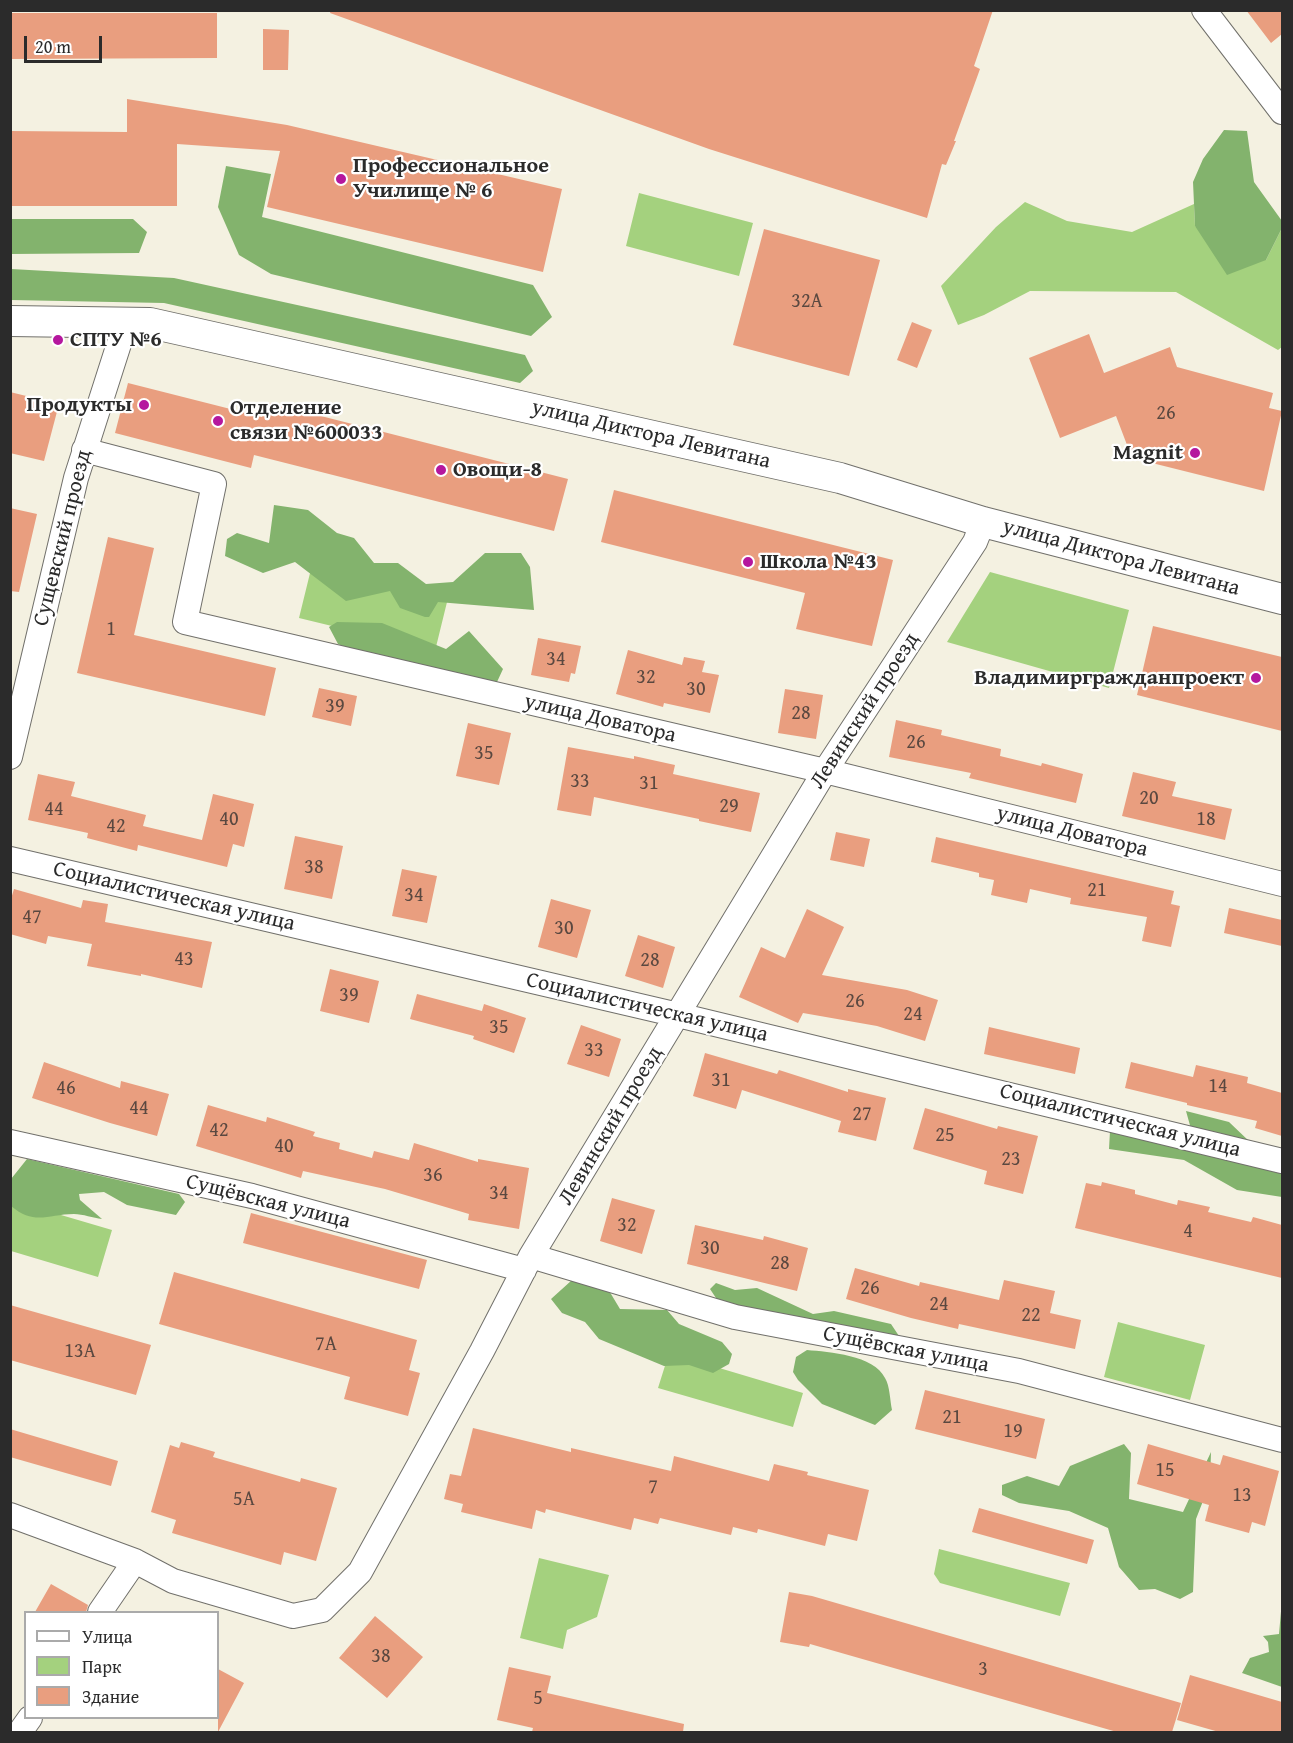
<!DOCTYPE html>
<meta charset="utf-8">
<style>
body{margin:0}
#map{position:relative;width:1293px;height:1743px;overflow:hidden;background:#f4f1e1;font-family:"Gentium Book Plus",serif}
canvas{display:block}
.frame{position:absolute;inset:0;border:12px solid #2b2b2b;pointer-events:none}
.legend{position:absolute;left:24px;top:1611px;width:195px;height:108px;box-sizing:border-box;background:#fff;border:2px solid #aaa;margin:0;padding:8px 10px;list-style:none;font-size:18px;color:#2b2b2b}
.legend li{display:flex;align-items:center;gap:12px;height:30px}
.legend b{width:30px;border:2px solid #aaa}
.scale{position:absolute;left:24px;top:36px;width:78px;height:27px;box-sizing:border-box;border:3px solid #2b2b2b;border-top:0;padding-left:8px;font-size:18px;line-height:21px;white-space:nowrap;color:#2b2b2b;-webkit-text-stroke:4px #fff;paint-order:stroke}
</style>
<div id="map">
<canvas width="1293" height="1743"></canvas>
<div class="frame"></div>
<ul class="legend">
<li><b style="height:8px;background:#fff"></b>Улица</li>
<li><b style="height:16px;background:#a4d17e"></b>Парк</li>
<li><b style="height:16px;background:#e99e7f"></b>Здание</li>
</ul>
<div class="scale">20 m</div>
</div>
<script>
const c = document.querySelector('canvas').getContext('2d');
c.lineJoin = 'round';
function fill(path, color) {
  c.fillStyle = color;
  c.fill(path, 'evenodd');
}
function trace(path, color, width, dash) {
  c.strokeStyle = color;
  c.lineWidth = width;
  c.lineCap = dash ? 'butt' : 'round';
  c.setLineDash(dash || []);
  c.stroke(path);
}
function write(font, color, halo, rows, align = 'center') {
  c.font = font + ' "Gentium Book Plus",serif';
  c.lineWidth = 4.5;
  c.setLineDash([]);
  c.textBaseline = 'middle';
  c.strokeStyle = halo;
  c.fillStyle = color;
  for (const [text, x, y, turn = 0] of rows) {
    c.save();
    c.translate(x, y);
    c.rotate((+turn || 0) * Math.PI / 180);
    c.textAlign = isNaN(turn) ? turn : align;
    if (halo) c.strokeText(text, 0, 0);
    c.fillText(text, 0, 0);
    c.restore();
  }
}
fill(new Path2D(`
 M639,193L753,223L739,276L626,246Z
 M1025,202L1067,221L1132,232L1194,204L1195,226L1266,260L1282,228V347L1278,350L1176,292L1030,291L984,315L958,325L941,286L996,227Z
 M312,565L448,598L435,651L299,618Z
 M990,572L1129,610L1109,688L947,642Z
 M10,1200L112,1230L98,1277L11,1251Z
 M1118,1322L1205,1345L1190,1400L1104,1377Z
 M669,1353L803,1393L793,1427L658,1388Z
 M939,1549L1070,1583L1060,1616L940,1583L934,1574Z
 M539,1558L609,1575L597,1617L567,1630L563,1649L520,1638Z`), '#a4d17e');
fill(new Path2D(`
 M1224,130L1247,131L1254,182L1282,221V228L1266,260L1227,275L1195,226L1193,182L1203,159Z
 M226,166L271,174L262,217L533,285L552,317L531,336L271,274L239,255L218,207Z
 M10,219H133L147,232L139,253L11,254Z
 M11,269L174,278L525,355L533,371L520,383L164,303L11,300Z
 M274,505L308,510L337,533L354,538L374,563H398L426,584L453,582L485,553H521L530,567L534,610L438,602L429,617H425L400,608L390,591L346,601L295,562L263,573L225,556L227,539L237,533L269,543Z
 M337,622L382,623L446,649L469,631L503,669L497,682L479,684L396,669L338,644L329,627Z
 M1186,1111L1229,1122L1250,1142L1282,1155V1197L1237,1190L1184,1160L1109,1149L1110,1131L1196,1147Z
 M27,1159L179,1194L185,1202L176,1215L127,1205L104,1192L79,1194L80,1200L102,1219C93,1218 83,1214 74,1214C48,1214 35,1226 11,1206V1179Z
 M582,1271L608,1289L620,1309L667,1310L679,1324L722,1342L732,1354L729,1364L713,1373L689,1365L664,1366L599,1339L585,1322L562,1313L551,1299Z
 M716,1283L735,1290L757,1288L813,1314L834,1311L891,1324L899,1336L781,1322L718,1301L710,1289Z
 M807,1350C829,1352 874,1355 885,1378C890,1386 890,1401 892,1410L875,1425L822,1404L798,1380L793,1372L796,1357Z
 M1124,1444L1131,1453L1129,1499L1183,1512L1211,1452L1210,1483L1196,1519L1193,1592L1180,1599L1155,1589L1139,1590L1119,1567L1108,1528L1069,1511L1019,1503L1002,1495V1485L1027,1476L1059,1486L1070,1466Z
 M1282,1600V1687L1242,1673L1250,1658L1269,1652L1268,1642L1263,1636L1279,1634Z`), '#83b36d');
fill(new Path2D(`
 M331,10H993L974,66L980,69L954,141H956L946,165L942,164L927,218L709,149L330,13Z
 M1246,10H1282V34L1271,43Z
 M10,13H217V58L10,59Z
 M263,29L289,30L288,70H263Z
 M127,99L287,125L562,189L543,272L267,207L280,151L177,144V206H10V131L127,132Z
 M764,229L880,260L849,376L733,345Z
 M912,322L932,330L917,368L897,360Z
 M1089,334L1104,373L1170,347L1177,367L1273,393L1269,408L1282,411L1264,491L1132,458L1116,416L1060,438L1029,358Z
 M128,383L262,417L266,402L568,479L554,531L254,455L251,468L115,433Z
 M10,392L59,404L44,461L10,453Z
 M614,490L893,560L872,646L796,629L805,593L601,542Z
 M10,508L37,514L19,592L10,591Z
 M108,537L154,548L134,635L276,668L265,716L77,673Z
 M1153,626L1282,657V731L1137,695Z
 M538,638L581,646L575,674L571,673L569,682L531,675Z
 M628,650L682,665L684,657L705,661L702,672L719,675L710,713L664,703L663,707L616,694Z
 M319,688L357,696L351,726L312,717Z
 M785,689L823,695L816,739L778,733Z
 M896,720L942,730L941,735L1001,749L1000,756L1041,766L1042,763L1083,774L1076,803L969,778L971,773L889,757Z
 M468,723L511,733L499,785L456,776Z
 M568,747L634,759V756L675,765L673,774L760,793L751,832L699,821V819L594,797L591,816L557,810Z
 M1133,772L1176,782L1172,796L1232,809L1225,840L1122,816Z
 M38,774L75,782L71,796L146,815L143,826L202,840L213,794L254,804L244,847L233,844L227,867L138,845L137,851L87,838L88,833L28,820Z
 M836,832L870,839L864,867L830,860Z
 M295,836L343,846L332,899L284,889Z
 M936,837L1174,891L1171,904L1180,906L1171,947L1142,941L1147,917L1070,904L1071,898L1030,889L1027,903L991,895L994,880L979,877V873L931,862Z
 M402,869L437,876L427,923L392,916Z
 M14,889L81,908L83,900L108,904L105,922L212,942L202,988L141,974V976L87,966L92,944L48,936L46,944L10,934V902Z
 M551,899L591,910L577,958L538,947Z
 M1229,908L1282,920V946L1224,933Z
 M807,909L844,927L822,975L907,990L938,1000L925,1041L877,1026L803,1013L798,1023L739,997L761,947L785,958Z
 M638,935L675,947L663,988L625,976Z
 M330,969L379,981L369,1023L320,1011Z
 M417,994L482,1011L484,1004L526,1018L514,1053L473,1039L474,1036L410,1019Z
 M581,1025L621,1039L609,1077L567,1064Z
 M989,1027L1080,1048L1075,1074L984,1054Z
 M705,1053L777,1074L779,1070L848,1092V1089L886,1098L876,1141L838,1132L841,1121L742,1090L736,1109L693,1096Z
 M44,1062L120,1088L121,1081L169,1094L157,1136L110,1123L32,1098Z
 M1131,1062L1193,1077L1196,1065L1248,1077L1247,1083L1282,1093V1136L1255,1128L1257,1121L1187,1105V1103L1125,1088Z
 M208,1105L266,1122L267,1117L315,1132L313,1136L340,1143L339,1149L372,1158L374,1151L409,1160L414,1143L478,1162V1159L529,1168L519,1229L468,1220L469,1214L385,1189L303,1171L301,1178L196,1146Z
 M925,1108L997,1129L998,1126L1038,1136L1023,1194L984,1184L987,1171L913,1149Z
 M1102,1182L1135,1190V1194L1177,1205L1178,1200L1210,1207L1208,1212L1251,1222L1253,1217L1282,1225V1278L1075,1228L1086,1183L1101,1186Z
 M612,1198L655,1210L642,1254L600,1241Z
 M251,1213L427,1260L419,1289L243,1243Z
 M695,1225L763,1240L764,1236L808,1248L797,1291L687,1264Z
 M855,1268L919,1286L920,1282L999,1300L1004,1280L1055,1291L1050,1313L1081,1320L1075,1349L959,1324L958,1329L911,1318L846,1299Z
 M174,1272L417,1340L409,1370L420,1373L408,1416L344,1399L350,1377L159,1324Z
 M10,1305L151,1345L136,1395L10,1360Z
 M925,1390L1045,1419L1036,1459L915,1429Z
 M473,1428L571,1452V1448L671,1471L674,1456L769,1481L774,1464L808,1472L807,1475L869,1490L857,1541L828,1534L825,1546L758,1529L757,1533L733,1527L731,1535L660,1518L658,1524L634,1518L631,1530L546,1509L545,1513L536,1510L532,1529L461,1512L463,1504L444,1499L450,1474L461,1476Z
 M10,1429L118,1461L111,1486L10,1457Z
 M181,1442L215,1452L213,1457L300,1482L301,1478L337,1488L316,1561L284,1552L281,1565L172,1533L176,1520L151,1512L170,1445L179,1448Z
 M1148,1444L1220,1465L1223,1455L1279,1471L1265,1526L1252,1522L1249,1533L1205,1521L1209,1505L1137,1484Z
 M979,1508L1094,1540L1087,1564L972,1532Z
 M51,1584L88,1605L86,1612H35Z
 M789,1592L812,1596L1181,1703L1172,1732H1117L810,1644L809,1647L780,1642Z
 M375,1616L423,1657L387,1698L339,1658Z
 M509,1667L551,1676L547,1693L684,1724L683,1732H532L533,1728L497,1720Z
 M218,1669L244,1683L218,1732Z
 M1190,1675L1282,1702V1732H1219L1177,1720Z`), '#e99e7f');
const minor = new Path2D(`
 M1204,10L1282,112
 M84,450L214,484L185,622L825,771L1282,884
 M10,757L76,478L126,322
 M10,859L678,1015L1282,1161
 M10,1142L252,1196L524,1270
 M531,1256L735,1317L1019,1371L1282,1440
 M10,1515L135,1561L173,1581L293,1616L322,1610L360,1572L482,1351L531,1256L825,771L975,542L983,522
 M100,1612L135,1561
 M20,1732L30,1718`);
const tertiary = new Path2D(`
 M10,321L150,323L840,478L983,522L1282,599`);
trace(minor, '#71706b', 26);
trace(tertiary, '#71706b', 32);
trace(minor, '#fff', 24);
trace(tertiary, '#fff', 30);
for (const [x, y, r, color] of [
 [341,179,6,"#b5179e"],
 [58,340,6,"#b5179e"],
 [144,405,6,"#b5179e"],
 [218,421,6,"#b5179e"],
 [1195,453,6,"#b5179e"],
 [441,470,6,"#b5179e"],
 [748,562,6,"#b5179e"],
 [1256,678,6,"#b5179e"]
]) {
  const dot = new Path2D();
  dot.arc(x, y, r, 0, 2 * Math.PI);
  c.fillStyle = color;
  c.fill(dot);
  trace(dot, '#fff', 2);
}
write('20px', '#5a4840', null, [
 ["32А",807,302],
 ["26",1166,414],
 ["1",111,630],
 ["34",556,660],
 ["32",646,678],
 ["30",696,690],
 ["39",335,707],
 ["28",801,714],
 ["26",916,743],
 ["35",484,754],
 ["33",580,782],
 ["31",649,784],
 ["20",1149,799],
 ["29",729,807],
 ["44",54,810],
 ["40",229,820],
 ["18",1206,820],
 ["42",116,827],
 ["38",314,868],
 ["21",1097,891],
 ["34",414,896],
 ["47",32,918],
 ["30",564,929],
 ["43",184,960],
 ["28",650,961],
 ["39",349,996],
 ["26",855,1002],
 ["24",913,1015],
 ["35",499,1028],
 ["33",594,1051],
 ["31",721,1081],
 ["14",1218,1087],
 ["46",66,1089],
 ["44",139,1109],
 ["27",862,1115],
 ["42",219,1131],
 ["25",945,1136],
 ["40",284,1147],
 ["23",1011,1160],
 ["36",433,1176],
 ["34",499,1194],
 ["32",627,1226],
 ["4",1188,1232],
 ["30",710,1249],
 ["28",780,1264],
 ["26",870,1289],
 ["24",939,1305],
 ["22",1031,1316],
 ["7А",326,1345],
 ["13А",80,1352],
 ["21",952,1418],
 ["19",1013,1432],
 ["15",1165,1471],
 ["7",653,1488],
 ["13",1242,1496],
 ["5А",244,1500],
 ["38",381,1657],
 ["3",983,1670],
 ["5",538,1699]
]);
write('bold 22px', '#2b2b2b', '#fff', [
 ["Профессиональное",353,166],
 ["Училище № 6",353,191],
 ["СПТУ №6",70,340],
 ["Продукты",132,405,"right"],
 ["Отделение",230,408],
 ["связи №600033",230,433],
 ["Magnit",1183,453,"right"],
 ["Овощи-8",453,470],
 ["Школа №43",760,562],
 ["Владимиргражданпроект",1244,678,"right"]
], 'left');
write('22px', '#2b2b2b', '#fff', [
 ["улица Диктора Левитана",651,435,13],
 ["Сущевский проезд",63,538,-76],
 ["улица Диктора Левитана",1121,558,15],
 ["Левинский проезд",865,711,-57],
 ["улица Доватора",600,719,13],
 ["улица Доватора",1072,832,14],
 ["Социалистическая улица",174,897,13],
 ["Социалистическая улица",647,1008,13],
 ["Социалистическая улица",1120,1121,14],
 ["Левинский проезд",611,1126,-59],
 ["Сущёвская улица",268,1202,14],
 ["Сущёвская улица",906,1350,11]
]);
</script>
